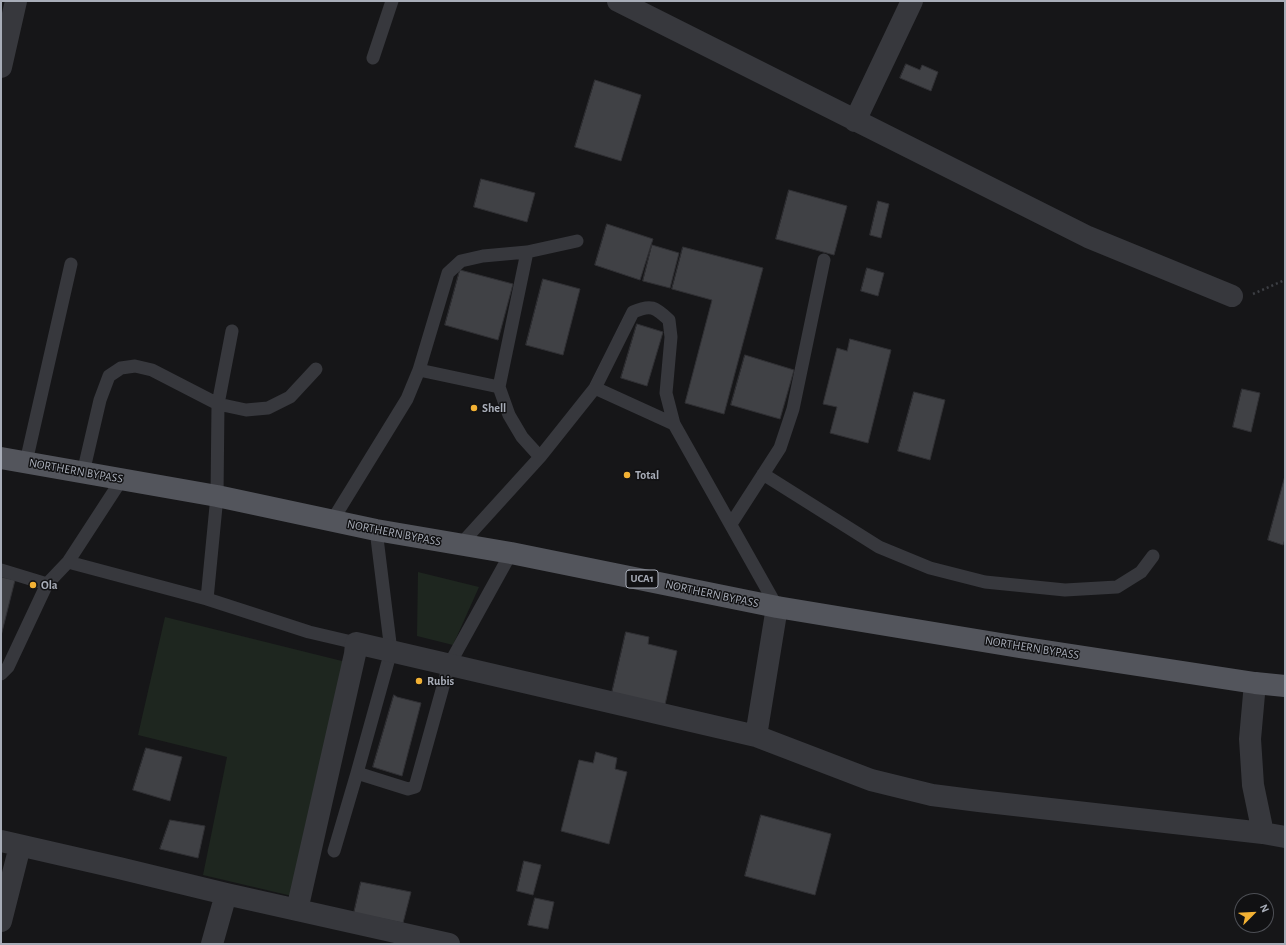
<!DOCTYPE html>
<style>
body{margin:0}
#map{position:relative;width:1286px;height:945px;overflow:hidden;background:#161618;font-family:"Alegreya Sans",sans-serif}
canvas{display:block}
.frame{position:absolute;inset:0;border:2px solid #a8adb8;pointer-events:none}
.north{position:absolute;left:1234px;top:893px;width:40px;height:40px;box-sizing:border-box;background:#111113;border:1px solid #4d4f55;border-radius:50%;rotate:66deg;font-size:11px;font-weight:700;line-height:16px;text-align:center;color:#a8adb8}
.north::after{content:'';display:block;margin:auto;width:14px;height:18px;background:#f2b134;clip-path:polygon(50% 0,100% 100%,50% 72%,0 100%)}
</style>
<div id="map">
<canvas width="1286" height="945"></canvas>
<div class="frame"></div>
<div class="north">N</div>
</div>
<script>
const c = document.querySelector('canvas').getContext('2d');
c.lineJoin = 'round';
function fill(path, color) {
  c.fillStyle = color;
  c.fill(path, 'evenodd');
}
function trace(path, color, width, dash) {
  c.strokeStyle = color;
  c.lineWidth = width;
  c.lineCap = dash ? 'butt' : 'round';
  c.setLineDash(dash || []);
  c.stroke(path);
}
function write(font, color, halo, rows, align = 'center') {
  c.font = font + ' "Alegreya Sans",sans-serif';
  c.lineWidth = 3;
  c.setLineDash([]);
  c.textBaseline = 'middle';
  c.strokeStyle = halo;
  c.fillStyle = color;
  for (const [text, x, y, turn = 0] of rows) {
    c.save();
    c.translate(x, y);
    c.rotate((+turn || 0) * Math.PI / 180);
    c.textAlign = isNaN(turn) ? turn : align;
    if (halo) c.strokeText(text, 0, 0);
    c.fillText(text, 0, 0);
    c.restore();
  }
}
fill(new Path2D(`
 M418,572L479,587L453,645L417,636Z
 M165,617L346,662L292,896L203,875L227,757L138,735Z`), '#1e261f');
const building = new Path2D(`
 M906,64L920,70L922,65L938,72L931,91L900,78Z
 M595,80L641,95L621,161L575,147Z
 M481,179L535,193L527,222L474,207Z
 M789,190L847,206L834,255L776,239Z
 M878,201L889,204L881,238L870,235Z
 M607,224L653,239L640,280L595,265Z
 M652,245L679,253L670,288L643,281Z
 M683,247L763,268L724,414L685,403L712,300L672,289Z
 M867,268L884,273L878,296L861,291Z
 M460,270L513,284L498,340L445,325Z
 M543,279L580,289L563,355L526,345Z
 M637,324L663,332L647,386L621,378Z
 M850,339L891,350L868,443L830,433L837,407L823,404L837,348L847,351Z
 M745,355L794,370L780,419L731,405Z
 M1242,389L1260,393L1251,432L1233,427Z
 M914,392L945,400L930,460L898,451Z
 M1285,476V539L1283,545L1268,540Z
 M1,577L15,580L1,636Z
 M626,632L649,637L648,644L677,651L664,709L611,697Z
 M394,695L397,697L421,703L402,776L373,767Z
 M146,748L182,757L170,801L133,790Z
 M596,752L617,758L615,769L627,772L609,844L561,831L579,760L593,763Z
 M761,815L831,834L815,895L745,876Z
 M170,820L205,826L198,858L160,849Z
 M524,861L541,865L533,895L517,891Z
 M361,882L411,892L403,923L354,913Z
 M535,898L554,902L548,929L528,925Z`);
fill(building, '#404145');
trace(building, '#303034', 1);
trace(new Path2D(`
 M1253,294L1285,280`), '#3d3f44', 2.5, [2, 3]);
trace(new Path2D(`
 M373,58L392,1
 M527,252L499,387L509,415L522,437L540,457
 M419,370L499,387
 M595,388L674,424
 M26,462L71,264
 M83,473L100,400L109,376L121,368L135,366L152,370L218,404L246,410L268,408L290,397L316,369
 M763,474L879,547L930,568L985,582L1065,590L1117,587L1141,572L1153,556
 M332,521L407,399L419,370L448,273L461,261L483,256L527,252L577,241
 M731,524L780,448L793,409L824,260
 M376,530L391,651L357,773L408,789L415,787L449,665L511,553
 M460,545L540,457L595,388L633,312C651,304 655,307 669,320L671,337L666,393L674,424L777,607
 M68,562L122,479
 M1,570L47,584L68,562L207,599L309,632L356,643
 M207,599L217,496L218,404L232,331
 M1,674L8,667L47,584
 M334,851L357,773`), '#37383d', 13);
trace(new Path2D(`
 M618,1L1088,237L1232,296
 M1,67L16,1
 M855,121L912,1
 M1255,683L1250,739L1253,785L1263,833
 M756,736L777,607
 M1,841L119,868L226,894L449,944
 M297,910L355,654L356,643L756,736L871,780L932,795L979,801L1263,833L1285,837
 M1,921L20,846
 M212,944L226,894`), '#37383d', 22);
trace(new Path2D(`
 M1,458L217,496L376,530L511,553L777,607L1019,647L1255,683L1285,686`), '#53555c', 22);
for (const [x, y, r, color] of [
 [474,408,4,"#f2b134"],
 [627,475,4,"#f2b134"],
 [33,585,4,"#f2b134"],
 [419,681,4,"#f2b134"]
]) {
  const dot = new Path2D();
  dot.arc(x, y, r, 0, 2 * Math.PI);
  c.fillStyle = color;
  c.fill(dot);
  trace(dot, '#111113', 1.5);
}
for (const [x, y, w] of [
 [642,579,32]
]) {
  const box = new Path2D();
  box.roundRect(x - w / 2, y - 9, w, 18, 3);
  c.fillStyle = '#111113';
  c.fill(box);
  trace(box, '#a8adb8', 1);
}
write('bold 11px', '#a8adb8', null, [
 ["UCA1",642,579]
]);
write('bold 12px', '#a8adb8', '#111113', [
 ["Shell",482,408],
 ["Total",635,475],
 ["Ola",41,585],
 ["Rubis",427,681]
], 'left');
write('12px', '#a8adb8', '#111113', [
 ["NORTHERN BYPASS",76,471,10],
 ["NORTHERN BYPASS",394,533,11],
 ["NORTHERN BYPASS",712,594,12],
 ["NORTHERN BYPASS",1032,648,9]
]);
</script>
